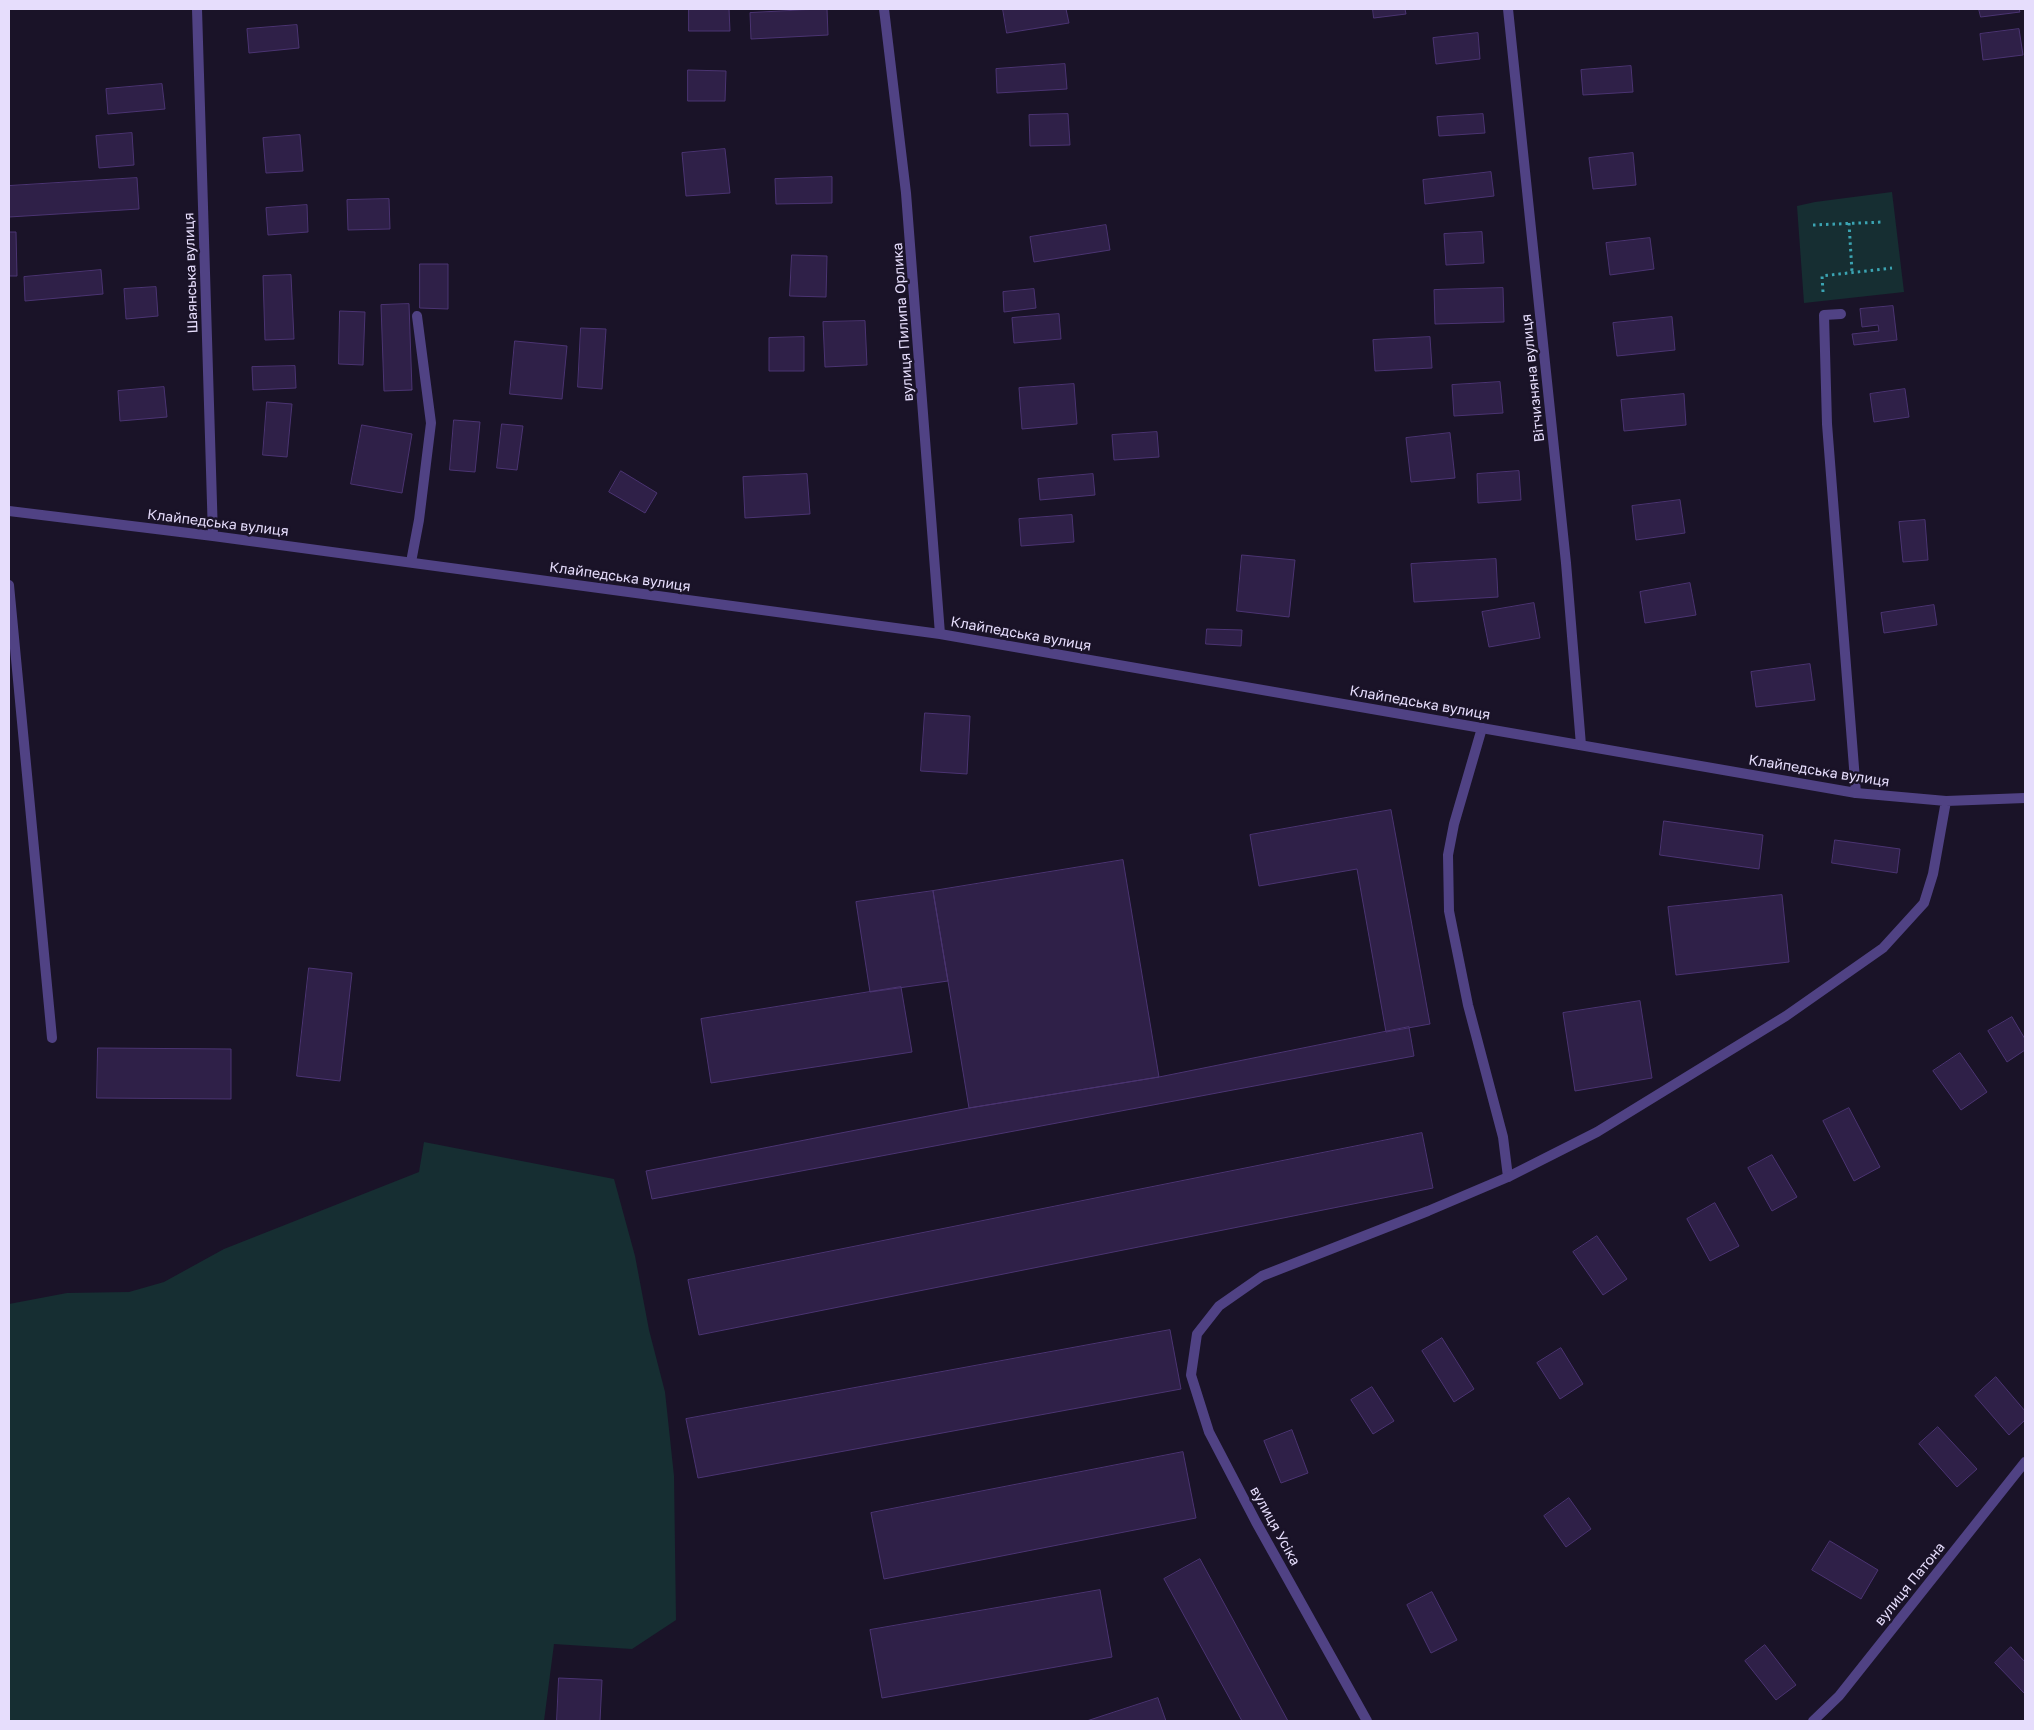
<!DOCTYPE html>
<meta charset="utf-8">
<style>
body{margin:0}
#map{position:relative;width:2034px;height:1730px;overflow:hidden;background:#1a1328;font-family:"Golos Text",sans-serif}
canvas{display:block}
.frame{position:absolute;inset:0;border:10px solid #e6ddfc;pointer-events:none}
</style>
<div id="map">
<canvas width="2034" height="1730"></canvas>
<div class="frame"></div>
</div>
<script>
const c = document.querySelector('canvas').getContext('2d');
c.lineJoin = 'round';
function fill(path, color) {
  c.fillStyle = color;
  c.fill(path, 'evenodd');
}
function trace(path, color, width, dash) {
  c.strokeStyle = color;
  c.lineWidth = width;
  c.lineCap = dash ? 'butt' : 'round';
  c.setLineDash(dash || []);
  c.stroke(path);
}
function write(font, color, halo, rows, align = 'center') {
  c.font = font + ' "Golos Text",sans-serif';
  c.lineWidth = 5;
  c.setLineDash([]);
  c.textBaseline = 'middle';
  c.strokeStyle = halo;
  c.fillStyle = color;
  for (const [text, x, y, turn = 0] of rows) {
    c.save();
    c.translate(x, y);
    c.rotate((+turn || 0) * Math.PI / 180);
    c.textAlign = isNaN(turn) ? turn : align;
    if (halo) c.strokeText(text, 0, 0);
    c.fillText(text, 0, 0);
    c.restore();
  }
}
fill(new Path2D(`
 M1892,192L1904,292L1804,303L1797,206L1815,202Z
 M424,1142L614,1179L635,1256L649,1330L665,1392L674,1476L676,1620L632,1649L554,1644L544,1721H9V1304L67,1293L129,1292L164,1282L224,1249L419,1172Z`), '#162e32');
const building = new Path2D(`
 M689,9H729L730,31H689Z
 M827,9L828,35L751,39L750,13Z
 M1003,9H1066L1069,23L1007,33Z
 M1373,9H1405L1406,14L1374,18Z
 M1979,9H2019L2020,12L1981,17Z
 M297,25L299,48L249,53L247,29Z
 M2019,29L2023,55L1983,60L1980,34Z
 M1478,33L1480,59L1436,64L1433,38Z
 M1065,64L1067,89L997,93L996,69Z
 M1631,66L1633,92L1583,95L1581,70Z
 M688,70L726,71L725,101H688Z
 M162,84L165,109L108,114L106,89Z
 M1068,114L1070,145L1030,146L1029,115Z
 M1483,114L1485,133L1439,136L1437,117Z
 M132,133L134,165L99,168L96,136Z
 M300,135L303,171L266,173L263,138Z
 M725,149L730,193L686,196L682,153Z
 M1633,153L1636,185L1593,189L1589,158Z
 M1491,172L1494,196L1425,204L1423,180Z
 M832,177V203L776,204L775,179Z
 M137,178L139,209L9,217V186Z
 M389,199L390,229L348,230L347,200Z
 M307,205L308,232L268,235L266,208Z
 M1106,225L1110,250L1034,262L1030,237Z
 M9,232H16L17,276H9Z
 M1482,232L1484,263L1446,265L1444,234Z
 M1650,238L1654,269L1610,275L1606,243Z
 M792,255L827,256L826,297L790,296Z
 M420,264H448V309L420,308Z
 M101,270L103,294L25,301L24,277Z
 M291,275L294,339L265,340L263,276Z
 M156,287L158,316L126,319L124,289Z
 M1503,288L1504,322L1435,324L1434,290Z
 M1034,289L1036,308L1004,312L1003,292Z
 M409,304L412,390L384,391L381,305Z
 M1893,306L1897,340L1854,345L1852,334L1879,331L1878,325L1862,327L1860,309Z
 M340,311L365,312L363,365L339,364Z
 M1059,314L1061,339L1014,343L1012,318Z
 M1672,317L1675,350L1617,356L1613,323Z
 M865,321L867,365L825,367L823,322Z
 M581,328L606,329L602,389L578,387Z
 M804,337V371H769V338Z
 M1430,337L1432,368L1375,371L1373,340Z
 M515,341L567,346L562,399L510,394Z
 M295,366L296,388L253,390L252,367Z
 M1500,382L1503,413L1454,416L1452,385Z
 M1074,384L1077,424L1022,429L1019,388Z
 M164,387L167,417L120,421L118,391Z
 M1905,389L1909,417L1874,422L1870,394Z
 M1684,394L1686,425L1624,431L1621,400Z
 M267,402L292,404L287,457L263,455Z
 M454,420L480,422L475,472L450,470Z
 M502,424L523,426L517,470L497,468Z
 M362,425L412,434L402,493L351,484Z
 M1157,432L1159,457L1114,460L1112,435Z
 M1450,433L1455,478L1411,482L1406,438Z
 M621,471L657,493L645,513L609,492Z
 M1519,471L1521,500L1478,503L1477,474Z
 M807,474L810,514L745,518L743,477Z
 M1093,474L1095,495L1040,500L1038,479Z
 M1680,500L1685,533L1636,540L1632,506Z
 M1072,515L1074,542L1021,546L1019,519Z
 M1925,520L1928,560L1903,562L1899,522Z
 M1242,555L1295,560L1289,617L1237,611Z
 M1496,559L1498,597L1414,602L1411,564Z
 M1690,583L1696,615L1645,623L1640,592Z
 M1534,603L1540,638L1489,647L1482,612Z
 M1934,605L1937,625L1884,633L1881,613Z
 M1207,629L1242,630L1241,646L1206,644Z
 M1810,664L1815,700L1756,707L1751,672Z
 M925,713L970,716L967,774L921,771Z
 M1391,810L1430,1024L1386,1032L1357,869L1259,886L1250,835Z
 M1664,821L1763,835L1759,869L1660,855Z
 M1835,840L1900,849L1897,873L1832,863Z
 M1123,860L1159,1077L969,1108L933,891Z
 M933,891L948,981L870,992L856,902Z
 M1782,895L1789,962L1676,975L1668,907Z
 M309,968L352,973L340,1081L297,1076Z
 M901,987L912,1052L711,1083L701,1019Z
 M1640,1001L1652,1078L1575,1091L1563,1013Z
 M2012,1017L2025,1039V1050L2007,1062L1988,1031Z
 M1409,1027L1414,1056L652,1199L646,1171L969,1108L1159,1077Z
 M98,1048L231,1049V1099L97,1098Z
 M1960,1053L1987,1092L1961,1110L1933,1071Z
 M1849,1108L1880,1167L1854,1181L1823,1121Z
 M1422,1133L1433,1188L699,1335L688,1280Z
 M1772,1155L1797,1197L1772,1211L1748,1168Z
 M1715,1203L1739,1246L1710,1261L1687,1219Z
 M1597,1236L1627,1279L1603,1295L1573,1252Z
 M1170,1330L1181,1389L698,1478L686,1419Z
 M1442,1338L1474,1389L1454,1402L1422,1351Z
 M1561,1348L1583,1384L1560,1399L1537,1363Z
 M1996,1377L2025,1411V1420L2009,1435L1975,1396Z
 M1372,1387L1394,1421L1373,1434L1351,1400Z
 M1938,1427L1977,1469L1957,1487L1919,1444Z
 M1292,1430L1308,1473L1281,1483L1264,1441Z
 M1183,1452L1196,1518L884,1579L871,1513Z
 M1569,1498L1591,1529L1566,1547L1544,1516Z
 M1830,1541L1878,1570L1861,1599L1812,1570Z
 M1200,1559L1288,1721H1242L1164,1579Z
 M1100,1590L1112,1657L882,1698L870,1630Z
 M1432,1592L1457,1640L1431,1653L1407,1605Z
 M1765,1645L1796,1685L1776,1700L1745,1661Z
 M2011,1647L2025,1662V1694L1995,1663Z
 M559,1678L602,1680L600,1721H557Z
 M1158,1698L1166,1721H1087Z`);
fill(building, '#2f2048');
trace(building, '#4b3472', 1);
trace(new Path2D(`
 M1849,223L1852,272
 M1813,225L1883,222
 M1823,292L1822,276L1892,268`), '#3ba4b2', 3, [2.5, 4]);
trace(new Path2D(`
 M1841,314L1824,315L1827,424L1856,793
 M411,562L419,520L431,423L417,316
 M9,585L52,1038
 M1482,728L1454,824L1448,855L1449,911L1468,1005L1503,1137L1508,1177`), '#504284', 10);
trace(new Path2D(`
 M197,9L213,536
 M884,9L906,193L940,634
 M1508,9L1566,563L1581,745
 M9,511L213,536L940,634L1856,793L1946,801L2025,798
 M1367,1721L1256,1522L1209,1432L1191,1375L1197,1334L1219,1306L1262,1276L1428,1211L1508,1177L1597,1132L1786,1016L1883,948L1924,903L1933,874L1946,801
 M1813,1721L1839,1696L2025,1462`), '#504284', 10);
write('14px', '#e6ddfc', '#1a1328', [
 ["Шаянська вулиця",191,273,-92],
 ["вулиця Пилипа Орлика",903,322,-94],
 ["Вітчизняна вулиця",1533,378,-96],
 ["Клайпедська вулиця",218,523,7],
 ["Клайпедська вулиця",620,577,8],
 ["Клайпедська вулиця",1021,634,10],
 ["Клайпедська вулиця",1420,703,10],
 ["Клайпедська вулиця",1819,771,9],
 ["вулиця Усіка",1275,1526,61],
 ["вулиця Патона",1910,1584,-51]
]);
</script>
